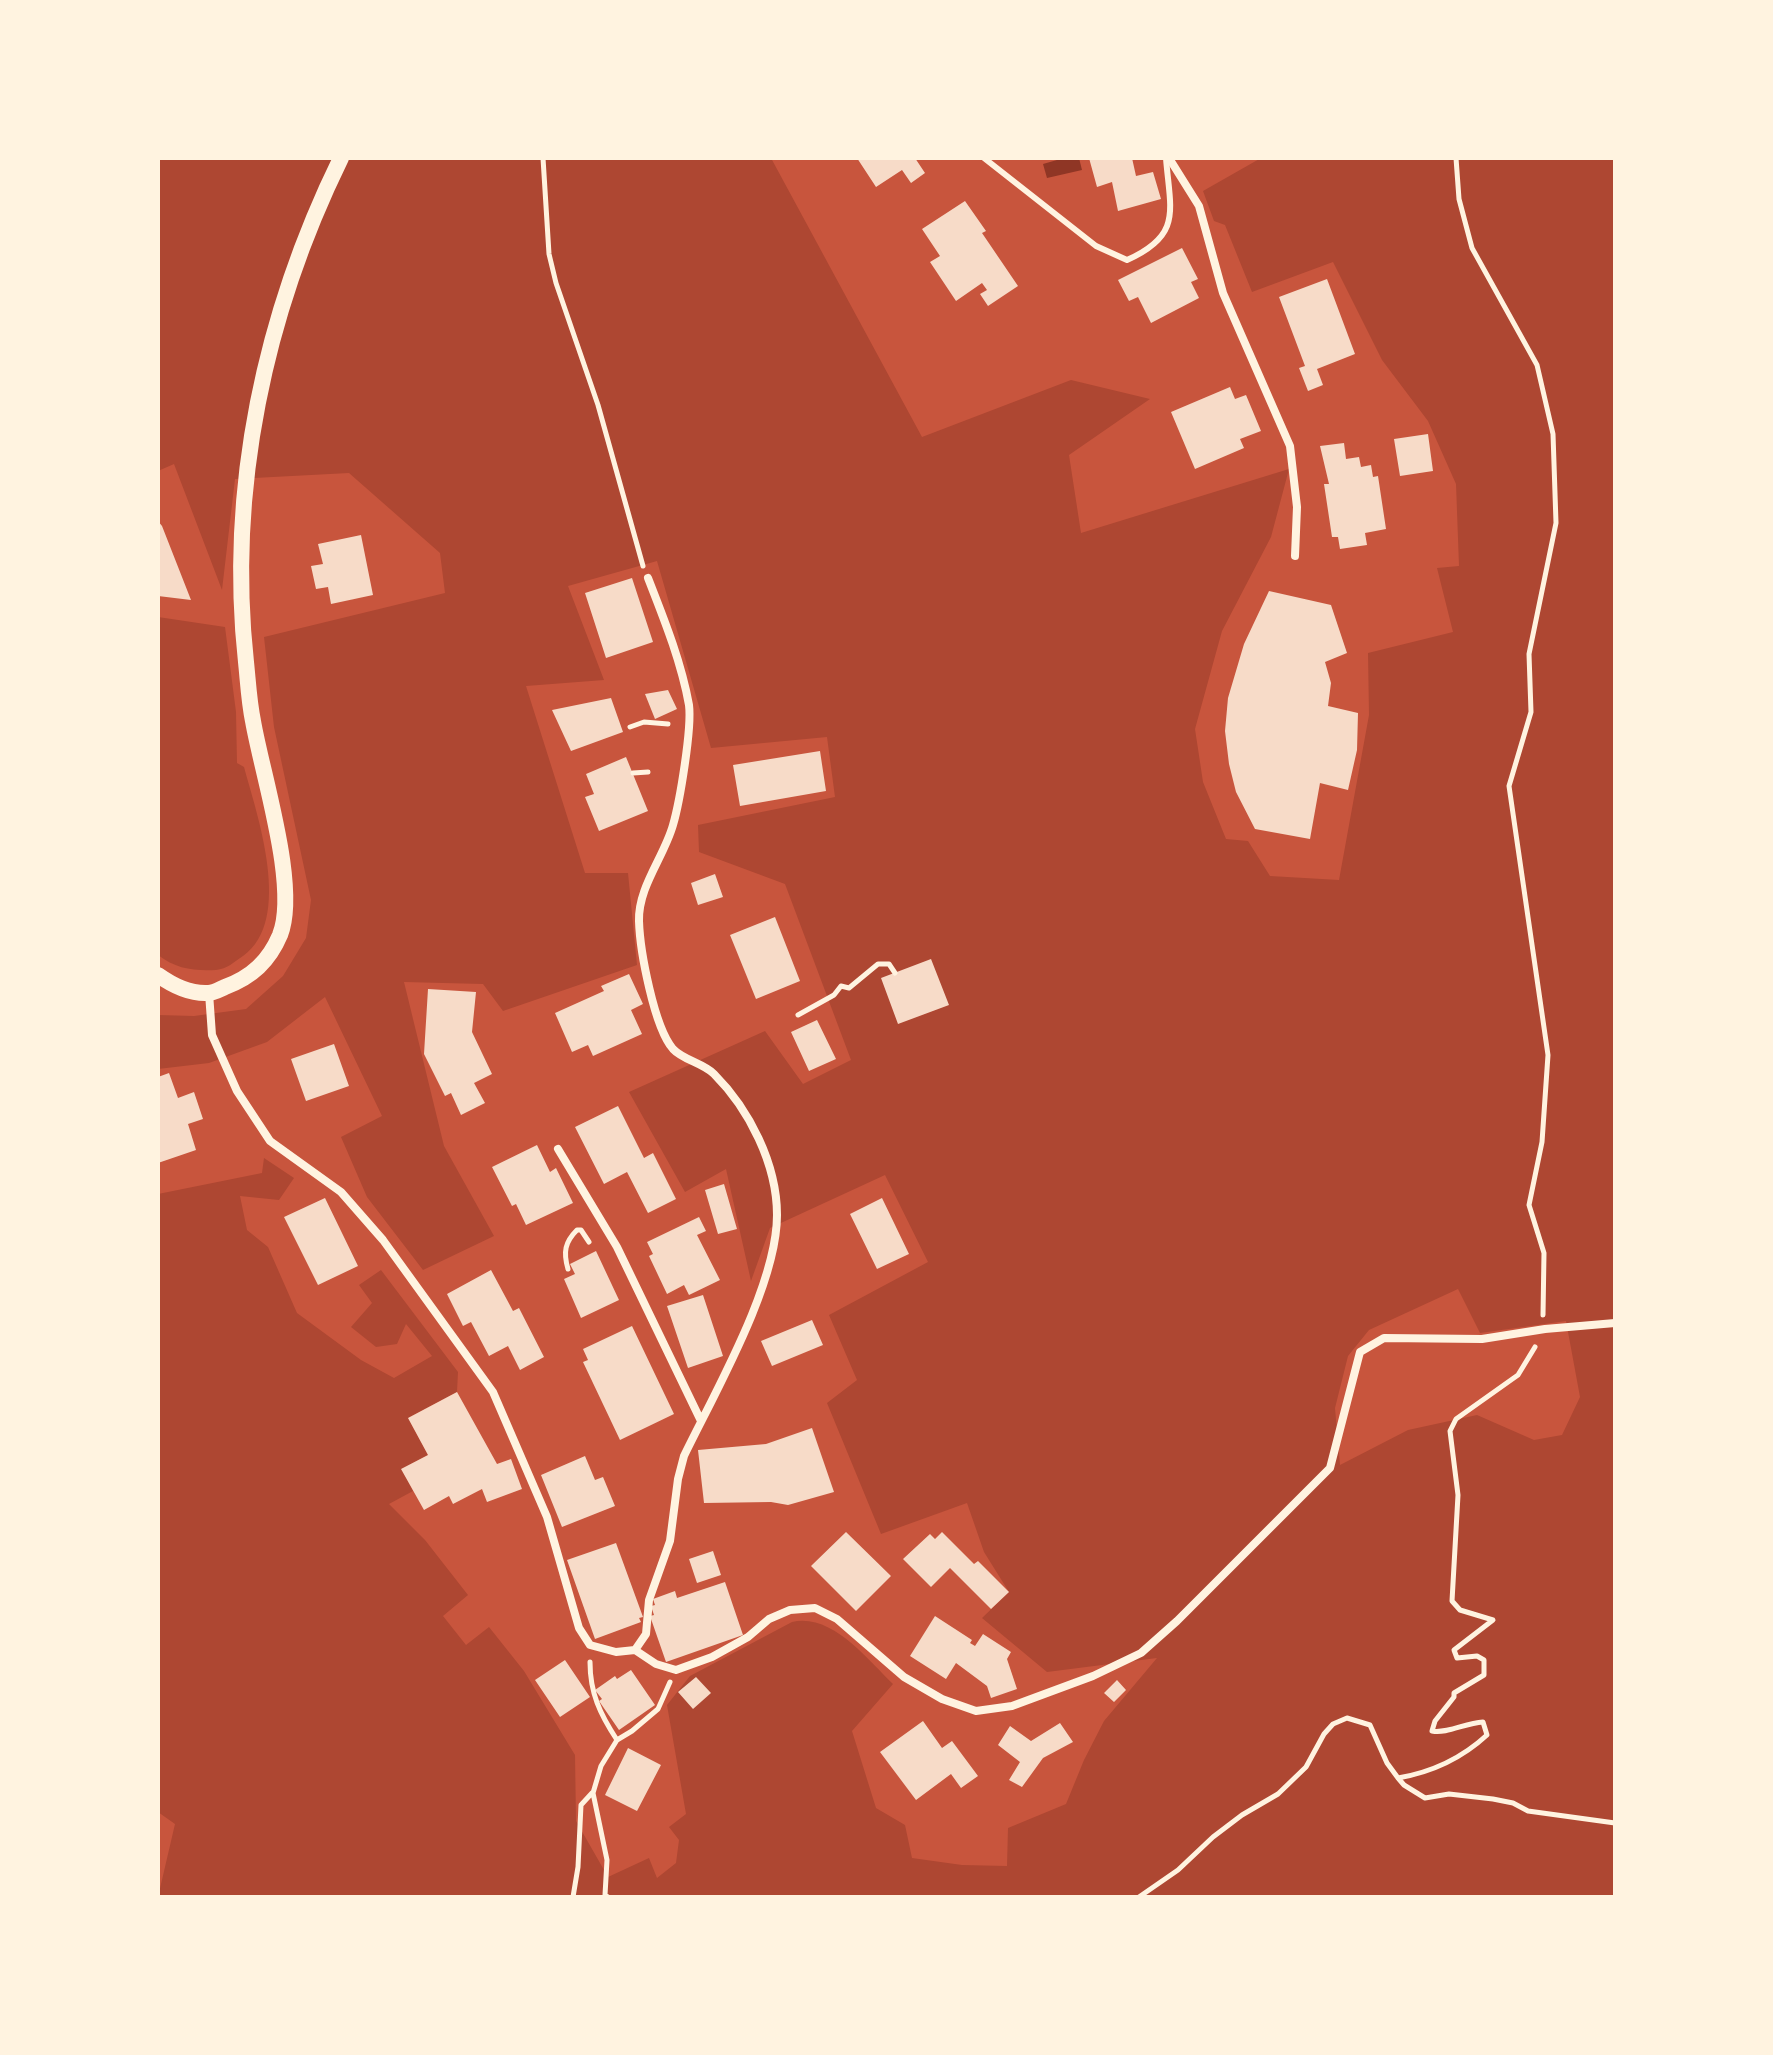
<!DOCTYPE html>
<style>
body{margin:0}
#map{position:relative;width:1773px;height:2055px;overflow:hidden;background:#c8553d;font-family:Helvetica,sans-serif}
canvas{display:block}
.frame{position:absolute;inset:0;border:160px solid #fff3e0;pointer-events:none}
</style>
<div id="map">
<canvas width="1773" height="2055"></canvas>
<div class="frame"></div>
</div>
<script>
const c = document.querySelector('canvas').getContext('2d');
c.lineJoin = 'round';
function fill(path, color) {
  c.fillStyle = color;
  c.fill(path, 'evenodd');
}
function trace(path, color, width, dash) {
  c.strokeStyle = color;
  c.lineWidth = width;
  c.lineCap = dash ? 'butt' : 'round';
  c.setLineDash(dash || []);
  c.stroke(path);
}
fill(new Path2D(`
 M158,158H771L922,437L1071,380L1150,399L1069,455L1081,533L1289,469L1271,537L1222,631L1195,729L1203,782L1226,839L1248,841L1270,876L1339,880L1369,715L1368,653L1453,632L1437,568L1459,566L1456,484L1428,421L1382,360L1333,262L1252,292L1225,225L1214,221L1203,191L1261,158H1615V1897H158L175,1824L158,1812V1194L262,1173L264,1158L294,1178L279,1200L240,1196L247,1230L268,1247L297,1313L361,1360L394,1378L432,1356L406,1324L397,1344L376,1347L351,1327L372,1303L359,1285L381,1270L458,1372L457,1392L408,1418L428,1455L402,1469L413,1491L389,1504L425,1540L468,1595L443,1616L466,1645L489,1627L524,1671L575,1755L576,1821L608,1877L649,1858L657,1878L676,1863L679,1840L669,1827L686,1814L667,1705L690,1676L792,1622C832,1613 867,1659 893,1684L852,1731L876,1808L905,1825L912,1858L962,1865L1007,1866L1008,1828L1066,1804L1084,1760L1104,1721L1157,1658L1047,1672L982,1618L1009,1592L984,1552L967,1503L881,1534L827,1403L857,1380L829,1315L928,1262L885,1175L770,1228L751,1281L726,1169L685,1192L629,1092L765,1031L803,1084L851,1060L785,884L699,852L698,825L835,797L827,737L711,748L657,561L568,586L604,680L526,686L585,873H628L637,965L503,1011L483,984L404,982L444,1146L494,1236L423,1270L367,1197L341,1137L382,1116L325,997L267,1042L209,1063L158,1069V1015L194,1016L246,1009L283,976L306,938L311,900L274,727L264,637L445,593L440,553L349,473L235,479L222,590L174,464L158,471ZM1458,1289L1480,1333L1566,1321L1580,1397L1562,1435L1534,1440L1477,1415L1408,1430L1340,1465L1335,1408L1348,1356L1369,1330Z
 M158,617L225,627L236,712L237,763L244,767C257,815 294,920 243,956C234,962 227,969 216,970C194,971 176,969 158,955Z`), '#ae4732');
fill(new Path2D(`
 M1064,158H1079L1082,170L1047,178L1043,164Z`), '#8f3625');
fill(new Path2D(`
 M857,158H915L925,173L911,183L902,170L876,187Z
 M1089,158H1132L1136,176L1153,172L1161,199L1118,211L1112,182L1097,187Z
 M965,201L986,231L982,233L1018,286L988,306L980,294L987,290L982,283L956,301L930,262L940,256L922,229Z
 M1182,248L1198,279L1191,282L1199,298L1151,323L1138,297L1129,301L1118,280Z
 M1327,279L1355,354L1317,369L1323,385L1308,391L1299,368L1305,366L1279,297Z
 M1230,387L1235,399L1246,395L1261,431L1240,439L1244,448L1195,469L1171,412Z
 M1428,434L1433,471L1400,476L1394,439Z
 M1344,443L1346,459L1359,457L1361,467L1371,465L1373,477L1378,476L1386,529L1365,533L1367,545L1340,549L1338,537H1332L1324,484H1329L1320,446Z
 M158,521L162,526L191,600L158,596Z
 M361,535L373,595L331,604L328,587L316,589L311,566L323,564L318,544Z
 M632,578L653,642L606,658L585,593Z
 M1269,591L1331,605L1347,653L1325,662L1331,683L1328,706L1358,713L1357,750L1348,790L1320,783L1310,839L1255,829L1236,792L1229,764L1225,731L1228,698L1244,644Z
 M668,690L677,709L655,719L645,694Z
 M611,698L623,732L571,751L552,710Z
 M820,751L826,791L740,806L733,765Z
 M626,757L648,811L599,831L585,797L594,794L586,774Z
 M715,874L723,897L698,905L691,883Z
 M775,917L800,981L756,999L730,935Z
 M931,959L949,1005L898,1024L881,978Z
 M629,974L643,1004L631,1010L642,1034L593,1056L588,1045L572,1052L555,1013L604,991L601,986Z
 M428,989L476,992L472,1032L492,1074L474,1083L485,1103L461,1115L451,1093L445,1096L424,1054Z
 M817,1020L836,1059L809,1071L791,1032Z
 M334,1044L349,1086L306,1101L291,1059Z
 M169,1073L178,1098L194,1092L203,1119L188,1124L196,1150L158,1163V1077Z
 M618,1106L644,1158L653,1153L676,1199L648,1213L627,1172L604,1184L575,1127Z
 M537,1145L550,1172L556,1168L573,1203L526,1225L516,1204L512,1206L492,1167Z
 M724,1184L737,1229L718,1234L705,1190Z
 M325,1198L358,1266L318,1285L284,1217Z
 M882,1198L909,1254L877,1269L850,1214Z
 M699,1217L706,1231L697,1235L720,1280L689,1295L684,1285L667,1294L649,1256L653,1254L647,1242Z
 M596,1251L619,1300L581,1318L564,1279L575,1274L570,1264Z
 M491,1270L513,1311L519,1308L544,1357L520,1370L508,1346L489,1356L471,1322L463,1326L447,1294Z
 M703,1295L723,1356L688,1368L667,1306Z
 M812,1320L823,1345L772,1366L761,1341Z
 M632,1326L674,1414L620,1440L583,1362L588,1360L583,1349Z
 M457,1392L497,1464L511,1459L522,1489L487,1502L482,1489L453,1504L449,1496L424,1510L401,1469L428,1455L408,1418Z
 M812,1428L834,1492L788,1505L771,1502L704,1503L698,1450L766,1444Z
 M585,1456L595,1480L603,1477L615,1506L562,1527L541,1475Z
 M846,1532L891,1576L856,1611L811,1566Z
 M942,1532L974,1564L978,1561L1009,1592L991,1609L950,1568L931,1587L903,1559L930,1534L935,1539Z
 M616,1543L643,1617L639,1618L641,1622L595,1639L567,1560Z
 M713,1551L721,1575L697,1583L689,1559Z
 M725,1582L743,1635L666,1662L650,1616L654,1615L651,1606L655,1605L653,1599L675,1591L677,1598Z
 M935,1616L972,1640L970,1643L975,1646L983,1634L1011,1652L1007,1659L1017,1689L991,1698L987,1686L956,1663L946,1679L910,1656Z
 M565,1660L590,1697L560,1717L535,1680Z
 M631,1670L655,1705L619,1730L599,1701L602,1699L595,1690L615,1676L617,1679Z
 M696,1677L711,1693L693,1709L678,1692Z
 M1117,1680L1126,1690L1114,1702L1104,1693Z
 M923,1721L942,1748L952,1741L978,1776L961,1788L951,1774L916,1800L880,1752Z
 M1060,1723L1073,1742L1043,1758L1022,1787L1009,1780L1020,1762L998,1745L1010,1726L1031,1741Z
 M628,1748L661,1765L637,1811L605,1795Z`), '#f7dbc8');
trace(new Path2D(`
 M543,158L549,254L556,283L598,405L643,566
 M1456,158L1459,199L1472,248L1537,365L1553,434L1556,523L1529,654L1531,712L1509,786L1548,1055L1542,1142L1529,1205L1544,1253L1543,1315
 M630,727L644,722L668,724
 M633,773L648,772
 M798,1015L834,995L841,986L849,988L878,964H889L895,973
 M568,1269C563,1252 565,1242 577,1230H581L589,1242
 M590,1662C590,1693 600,1714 617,1740
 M1398,1778C1433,1772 1461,1759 1487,1735L1483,1722C1465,1723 1447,1734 1432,1731L1435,1721L1454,1697V1693L1484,1675V1660L1477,1656L1457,1658L1454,1650L1493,1620L1460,1610L1452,1601L1458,1495L1450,1431L1456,1419L1518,1375L1535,1347
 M573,1897L578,1867L581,1805L592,1793
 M608,1897L605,1895L607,1860L593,1793L601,1766L617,1740L632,1731L658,1709L670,1682
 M1139,1897L1178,1870L1213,1837L1242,1815L1278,1794L1306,1767L1324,1734L1333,1724L1347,1718L1370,1725L1387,1763L1398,1778L1404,1785L1425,1798L1449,1794L1493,1799L1513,1803L1528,1811L1615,1823`), '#fff3e0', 5);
trace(new Path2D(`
 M984,158L1096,246L1127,260C1183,235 1170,210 1166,158`), '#fff3e0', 6);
trace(new Path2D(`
 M1169,158L1199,206L1223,293L1290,446L1297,507L1295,556
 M209,993L212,1035L237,1091L270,1141L341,1192L383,1240L493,1392L547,1517L579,1628L590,1645L616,1652L635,1650L656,1664L676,1670L712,1657L748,1637L769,1619L790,1610L815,1608L837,1619L904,1677L942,1699L976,1711L1012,1706L1093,1676L1141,1653L1177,1621L1330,1468L1360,1352L1384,1338L1482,1339L1545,1329L1615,1323
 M558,1149L617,1247L701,1421
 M635,1650L646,1634L649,1600L670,1541L678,1479L684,1456C715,1392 777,1285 777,1215C777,1164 749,1109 714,1074C703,1063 683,1060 673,1049C654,1027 640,951 639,921C638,887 664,857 673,825C680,801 692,728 689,705C681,661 664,619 648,578`), '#fff3e0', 8);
trace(new Path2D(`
 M158,975C172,985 190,994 208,993C214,993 220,989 225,987C252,977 269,961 280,935C299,887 262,774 253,721C249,702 248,681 246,662C227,488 265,313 341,158`), '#fff3e0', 16);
</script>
